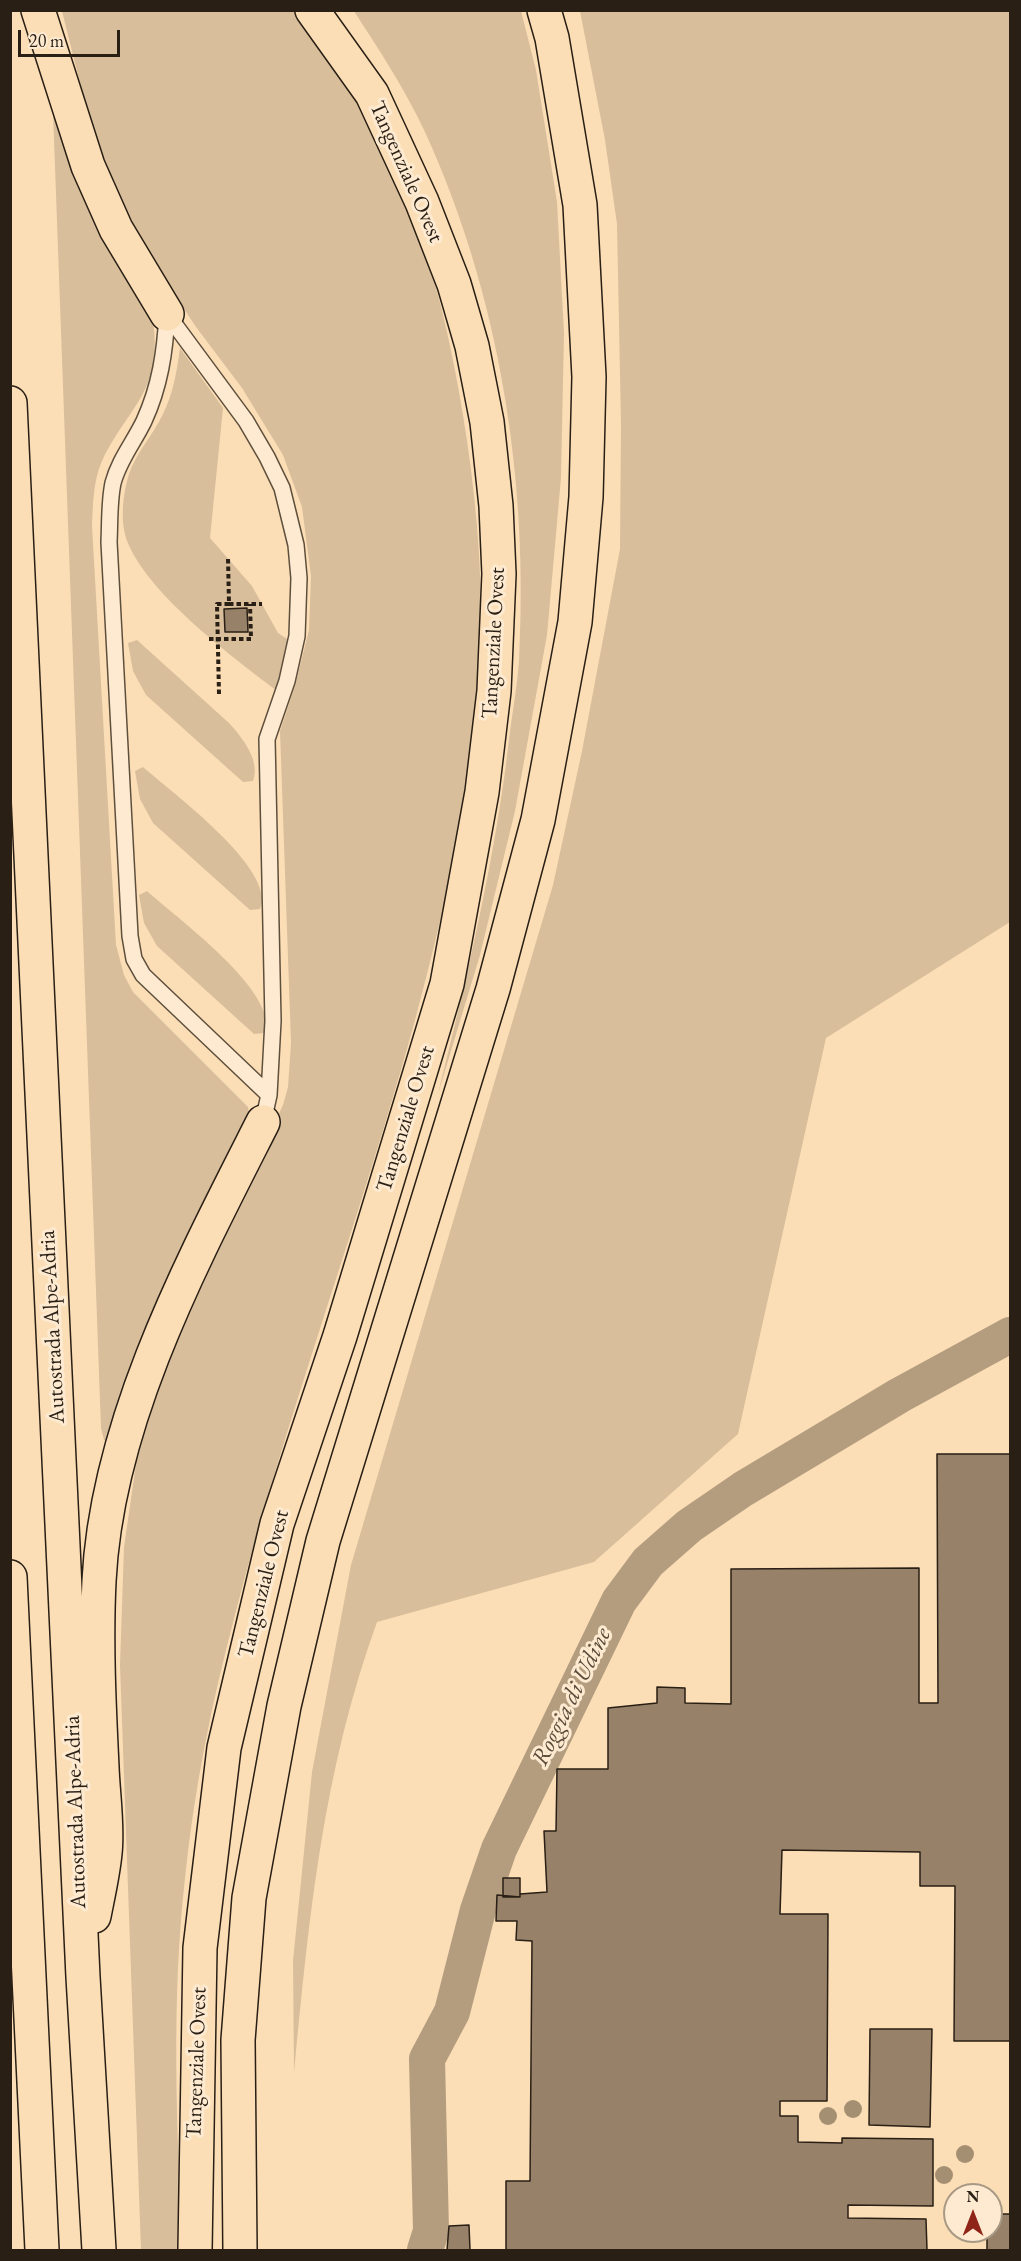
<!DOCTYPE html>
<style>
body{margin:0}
#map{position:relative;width:1021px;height:2261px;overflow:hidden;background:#fcdeb6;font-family:"EB Garamond",serif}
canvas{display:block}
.frame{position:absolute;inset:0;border:12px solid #291f15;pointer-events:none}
.north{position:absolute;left:943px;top:2183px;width:60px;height:60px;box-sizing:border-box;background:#fdead0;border:2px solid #a89985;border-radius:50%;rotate:0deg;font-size:16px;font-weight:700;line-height:24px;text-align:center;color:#291f15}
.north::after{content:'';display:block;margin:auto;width:21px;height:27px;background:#8f2418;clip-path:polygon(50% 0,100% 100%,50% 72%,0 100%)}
.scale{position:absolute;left:18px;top:30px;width:102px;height:27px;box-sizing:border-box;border:3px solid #291f15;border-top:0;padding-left:8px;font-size:18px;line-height:21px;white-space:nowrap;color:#291f15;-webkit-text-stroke:4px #fdead0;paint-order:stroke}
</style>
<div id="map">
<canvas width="1021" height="2261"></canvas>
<div class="frame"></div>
<div class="north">N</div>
<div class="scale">20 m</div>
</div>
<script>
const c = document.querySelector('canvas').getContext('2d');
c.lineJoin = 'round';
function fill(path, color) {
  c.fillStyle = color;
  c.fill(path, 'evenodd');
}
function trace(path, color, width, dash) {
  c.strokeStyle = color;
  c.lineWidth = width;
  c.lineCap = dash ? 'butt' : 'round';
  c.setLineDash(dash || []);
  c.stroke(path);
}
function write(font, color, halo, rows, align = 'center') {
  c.font = font + ' "EB Garamond",serif';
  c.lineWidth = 6;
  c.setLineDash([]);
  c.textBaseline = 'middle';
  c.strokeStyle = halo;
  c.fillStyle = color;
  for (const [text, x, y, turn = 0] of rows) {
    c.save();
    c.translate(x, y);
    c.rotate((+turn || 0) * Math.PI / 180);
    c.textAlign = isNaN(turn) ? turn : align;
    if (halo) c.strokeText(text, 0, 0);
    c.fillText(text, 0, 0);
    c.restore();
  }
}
fill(new Path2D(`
 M62,11H297C313,32 332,53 346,76C411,177 444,297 463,415C475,488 482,561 481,635C478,766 448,898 414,1024C359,1223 286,1416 235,1615C212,1701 194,1790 185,1878C171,2002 177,2127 182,2250H141L120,1665L124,1547L136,1464L155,1399L183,1316L283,1105L288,1087L291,1043L280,731L295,686L309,630L311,576L302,507L283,455L242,388L196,327L143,247L115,191L91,127Z
 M354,11H521L536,70L557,202L564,333L561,478L547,635L515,811L480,955L438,1094C467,977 495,860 509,740C512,714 517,688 519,661C529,482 500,296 425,132C405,89 379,50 354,11Z
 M580,11H1010V922L826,1038L738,1434L594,1562L377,1622C323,1771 309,1916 294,2073L293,1961L312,1772L351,1565L553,885L582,751L620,549L621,425L617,224L605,140Z
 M53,112L71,161L153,321C163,392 129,405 102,461C93,481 93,505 92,526L116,945L124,975L133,992L248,1107L250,1122L180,1250L108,1441L104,1440L101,1428Z
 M180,348L223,408L210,538L252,586L278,633L290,641L276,690C231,656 144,591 126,538C120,519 123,493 129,474C136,453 153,435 163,414C173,394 177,371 180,348Z
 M137,640L229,723C242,737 261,761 253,781L243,782L146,695L133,671L128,643Z
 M143,767C170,791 278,870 260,909L250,910L153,823L140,799L135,771Z
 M147,891C173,915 282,994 264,1033L254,1034L157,946L144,923L139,895Z`), '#d8be9b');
trace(new Path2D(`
 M425,2250L431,2231L427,2059L452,2012L478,1910L499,1849L619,1601L648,1562L689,1526L743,1489L900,1395L1010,1335`), '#b49d7f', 36);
const building = new Path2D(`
 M247,608L248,632H225L224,609Z
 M937,1454H1010V2041H954L955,1886H920V1852L782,1850L780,1914H828L827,2101H780V2116H798V2142L842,2143V2138L933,2139V2206L848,2205V2218L926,2219L927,2250H506V2181H530L532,1941L516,1940L517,1921H496L497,1895L520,1897V1894L547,1892L544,1831H556L557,1769H608V1708L657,1703V1687L685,1688V1703L731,1704V1569L919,1568V1703H938Z
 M503,1878H520V1897H503Z
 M870,2029H932L930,2127L869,2125Z
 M991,2214H1010V2250H987V2231H991Z
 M469,2225L470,2250H447L449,2226Z`);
fill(building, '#978269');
trace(building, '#291f15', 1.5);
const service = new Path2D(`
 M167,314L246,421L267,457L282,488L296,545L299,578L297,636L287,681L267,739L273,1021L269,1095L263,1122
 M167,314C165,352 160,386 144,421C134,442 119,460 113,483C109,502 110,523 109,542L130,936L134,959L143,975L269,1095`);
const trunk = new Path2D(`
 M195,2250L200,1948L224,1748L277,1524L340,1336L447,984L482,792L494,691L499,574L496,506L487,422L472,346L454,284L422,202L372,94L312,10
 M240,2250L238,2040L249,1898L284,1706L323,1541L493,989L538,820L575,622L586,497L589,377L580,205L552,38L544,10`);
const motorway = new Path2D(`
 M38,10L88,166L116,229L167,314
 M10,403L83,1977L99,2250
 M10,1577L42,2250
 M94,1916C98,1895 103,1874 105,1853C108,1826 103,1795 102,1767C99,1706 96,1642 99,1581C107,1421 192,1262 263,1122`);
trace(service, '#5e4f3d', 18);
trace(trunk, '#291f15', 36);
trace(motorway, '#291f15', 36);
trace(new Path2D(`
 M229,604H262
 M209,639H251L250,604
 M219,694L217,604H229L228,558`), '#291f15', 4, [4.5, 3]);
trace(service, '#fdead0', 15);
trace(trunk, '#fcdeb6', 33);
trace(motorway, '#fcdeb6', 33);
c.fillStyle = '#a58f73';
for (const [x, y] of [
 [853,2109],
 [828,2116],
 [965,2154],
 [944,2175]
]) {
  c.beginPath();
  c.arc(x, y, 9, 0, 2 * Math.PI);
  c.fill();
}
write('22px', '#291f15', '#fdead0', [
 ["Tangenziale Ovest",406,172,66],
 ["Tangenziale Ovest",494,643,-87],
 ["Tangenziale Ovest",406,1119,-73],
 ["Autostrada Alpe-Adria",53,1327,-93],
 ["Tangenziale Ovest",264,1584,-76],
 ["Autostrada Alpe-Adria",76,1812,-92],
 ["Tangenziale Ovest",197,2063,-88]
]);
write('italic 24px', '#5a4b3a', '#fdead0', [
 ["Roggia di Udine",572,1697,-64]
]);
</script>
